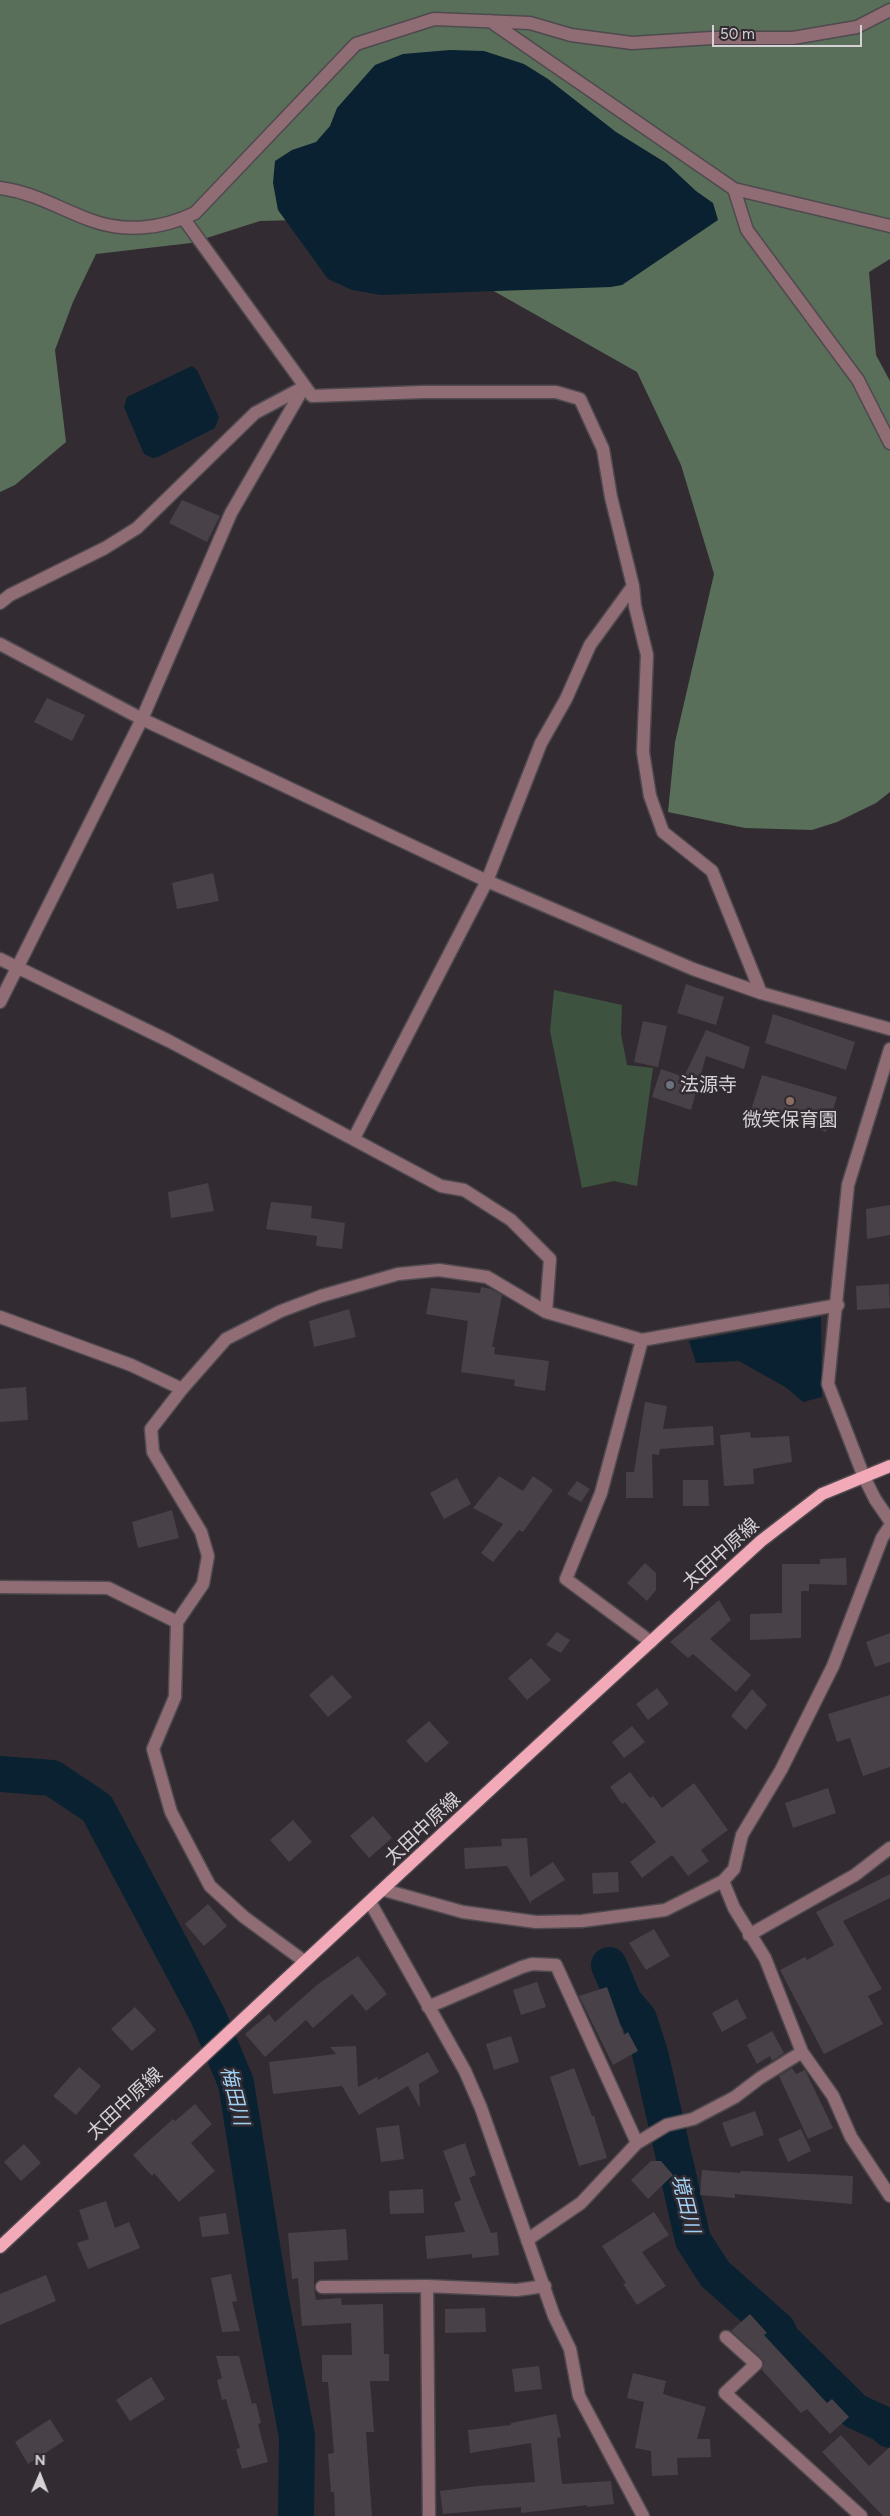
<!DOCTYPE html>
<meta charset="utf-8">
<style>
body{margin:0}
#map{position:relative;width:890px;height:2516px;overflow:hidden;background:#322c32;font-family:Figtree,sans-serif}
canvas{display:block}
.north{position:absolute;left:15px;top:2451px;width:50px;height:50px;-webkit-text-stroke:4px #322c32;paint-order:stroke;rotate:1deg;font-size:14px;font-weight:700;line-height:20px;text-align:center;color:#d5d1d5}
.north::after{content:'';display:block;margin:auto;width:18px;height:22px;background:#d5d1d5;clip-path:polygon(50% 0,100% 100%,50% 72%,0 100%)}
.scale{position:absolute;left:712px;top:25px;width:150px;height:22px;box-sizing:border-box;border:2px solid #d5d1d5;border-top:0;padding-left:6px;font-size:15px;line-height:18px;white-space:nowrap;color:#d5d1d5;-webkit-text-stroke:4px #322c32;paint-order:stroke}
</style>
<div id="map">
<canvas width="890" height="2516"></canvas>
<div class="north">N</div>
<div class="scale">50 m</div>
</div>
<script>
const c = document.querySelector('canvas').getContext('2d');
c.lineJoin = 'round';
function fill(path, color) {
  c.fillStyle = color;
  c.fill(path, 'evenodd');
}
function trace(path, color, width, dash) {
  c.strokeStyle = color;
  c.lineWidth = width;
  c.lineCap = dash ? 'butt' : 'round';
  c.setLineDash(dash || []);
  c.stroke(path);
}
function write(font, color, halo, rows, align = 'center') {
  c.font = font + ' Figtree,"Noto Sans JP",sans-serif';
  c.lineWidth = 5;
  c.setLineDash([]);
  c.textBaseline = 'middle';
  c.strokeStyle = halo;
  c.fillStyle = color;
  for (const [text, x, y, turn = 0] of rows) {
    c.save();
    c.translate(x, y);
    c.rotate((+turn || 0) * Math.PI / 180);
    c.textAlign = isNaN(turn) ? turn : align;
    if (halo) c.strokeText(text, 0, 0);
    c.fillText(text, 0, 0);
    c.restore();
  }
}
fill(new Path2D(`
 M554,990L622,1005L621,1034L627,1065L653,1068L637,1186L614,1181L582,1188L550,1031Z`), '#3e533f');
fill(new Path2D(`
 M0,0H890V259L869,272L876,355L890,381V792L876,803L837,822L812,830L745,828L668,812L675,742L714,574L681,465L637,372L469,277L336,219L260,221L191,243L96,254L73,302L55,350L66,442L15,485L0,492Z`), '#596f5a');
fill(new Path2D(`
 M450,50L484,51L524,64L548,79L616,132L666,163L696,191L713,203L718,220L622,285L611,287L381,295L352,290L328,279L278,210L273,183L275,161L292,150L316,142L330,126L337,108L375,65L403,54Z
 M192,366L197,370L219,417L215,428L158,457L153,458L144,454L124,407L127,397Z
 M821,1317L822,1397L803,1402L787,1388L739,1361L696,1363L689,1341Z`), '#092130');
trace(new Path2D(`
 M0,1774L52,1778L97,1808L208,2016L236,2083L270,2295L297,2436L296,2516
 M609,1965L624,2001L639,2019L650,2053L693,2240L715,2274L778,2330L781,2338L855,2411L883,2424L890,2430`), '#092130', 36);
fill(new Path2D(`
 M182,500L220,516L207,542L169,523Z
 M47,698L85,715L72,741L34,722Z
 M213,873L219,901L177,909L172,883Z
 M686,984L724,997L716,1025L677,1013Z
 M773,1014L855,1042L846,1070L765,1043Z
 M643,1021L667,1026L658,1067L634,1062Z
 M706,1030L750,1047L744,1069L706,1056L691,1110L652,1097L661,1069L684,1077Z
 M762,1075L837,1097L826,1132L751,1110Z
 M208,1183L214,1211L171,1218L168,1192Z
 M271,1202L312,1206L311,1218L345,1223L342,1249L316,1246L317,1236L266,1229Z
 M890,1205V1235L867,1239L866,1209Z
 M889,1284L890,1308L857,1310L856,1286Z
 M481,1287L491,1289L502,1295L492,1347H495L494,1354L549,1361L545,1391L514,1386L515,1380L461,1372L468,1321L426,1314L431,1288L480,1293Z
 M349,1309L356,1337L314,1347L309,1321Z
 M26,1387L28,1420L0,1422V1389Z
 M645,1402L667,1406L663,1429L713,1426L714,1445L660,1449L659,1455L652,1454L653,1498H626V1472H634Z
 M750,1432L751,1438L789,1436L792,1462L753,1469L754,1484L724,1486L720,1435Z
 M499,1476L523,1491L533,1476L553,1490L523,1532L519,1530L493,1562L481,1553L503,1524L473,1508Z
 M457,1478L471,1504L444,1519L430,1493Z
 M683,1480H708L709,1506H683Z
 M577,1481L590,1489L581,1502L567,1494Z
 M172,1510L179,1538L138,1548L132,1522Z
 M846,1558L847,1585L809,1584V1591H801V1638L750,1640V1614L782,1613V1564H820V1559Z
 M645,1563L656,1573V1590L647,1601L627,1583Z
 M719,1600L731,1620L710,1639L751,1675L736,1692L693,1654L688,1658L670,1642Z
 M557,1632L570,1640L561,1653L546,1645Z
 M890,1633V1662L875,1667L866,1642Z
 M531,1658L551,1680L527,1700L508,1678Z
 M332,1675L352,1697L328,1717L309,1695Z
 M657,1688L669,1704L648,1720L636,1704Z
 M752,1689L767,1705L746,1730L731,1716Z
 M890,1695V1767L863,1776L850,1738L837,1742L828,1714Z
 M429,1721L449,1743L426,1763L406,1741Z
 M632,1726L645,1742L624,1758L612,1742Z
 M630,1772L650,1798L653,1796L662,1808L694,1783L728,1830L701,1850L709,1861L688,1876L672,1855L642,1878L630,1862L656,1842L625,1802L622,1804L610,1787Z
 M828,1788L836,1813L793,1828L785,1803Z
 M373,1816L392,1838L369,1858L350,1836Z
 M293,1820L312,1842L289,1862L270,1840Z
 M527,1838L530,1877L553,1862L565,1880L531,1901V1904L507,1866L465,1869L464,1848L502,1846L501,1839Z
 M618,1872L619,1892L593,1894L592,1873Z
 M890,1874V1898L843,1921L882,1989L868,1996L883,2024L824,2054L780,1970L805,1957L807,1960L834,1945L816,1912Z
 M208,1904L227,1926L204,1946L185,1924Z
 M654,1929L670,1956L646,1970L629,1943Z
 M358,1956L387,1994L366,2011L352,1994L313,2028L306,2020L265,2057L245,2034L269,2014L275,2022L317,1985Z
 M537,1982L546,2007L521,2015L513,1990Z
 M607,1987L624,2035L628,2032L638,2051L613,2065L579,1996Z
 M737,1999L747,2018L722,2032L712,2013Z
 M135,2007L156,2030L132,2051L111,2029Z
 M772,2031L784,2053L772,2061L770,2056L757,2064L747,2045Z
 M511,2036L519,2062L494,2070L486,2044Z
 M356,2046L358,2087L377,2077L378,2080L428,2052L439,2072L419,2084L420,2108L408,2086L359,2115L342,2086L273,2094L269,2062L336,2054L330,2047Z
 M79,2067L101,2086L76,2115L53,2096Z
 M574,2068L592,2116H594L607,2158L579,2166L550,2077Z
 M792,2068L796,2074L805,2070L833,2128L808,2139L779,2076Z
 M195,2104L212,2124L191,2143L215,2171L179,2202L154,2173L152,2176L133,2155L173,2119L175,2121Z
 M755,2111L764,2135L731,2147L722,2123Z
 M399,2125L404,2159L381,2162L376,2128Z
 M801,2129L811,2151L788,2162L778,2139Z
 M465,2143L476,2175L469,2178L491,2233L497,2232L499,2255L472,2258V2254L427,2259L425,2236L465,2232L454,2203L461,2200L443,2151Z
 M24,2144L41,2163L21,2181L4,2162Z
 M651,2161H661L673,2175L648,2199L631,2180Z
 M702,2170L741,2173L740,2171L853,2176L852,2204L735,2194V2198L700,2195Z
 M423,2189L424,2213L390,2214L389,2191Z
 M106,2201L115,2228L129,2222L140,2248L88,2269L77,2243L89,2239L79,2210Z
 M654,2212L669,2235L642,2252L666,2286L637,2305L623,2284L626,2283L602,2246Z
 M226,2213L229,2234L202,2237L199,2217Z
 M346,2229L348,2260L314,2262V2288L316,2300L341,2298L342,2305L383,2304L384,2354H389V2381H370L374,2432H366L372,2516H335L334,2492H331L328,2454L334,2453L328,2382H322V2355H352L351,2323L302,2326L298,2278L292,2279L288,2233Z
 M231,2274L237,2301L232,2302L240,2331L222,2332L211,2278Z
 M46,2275L56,2301L0,2325V2294Z
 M485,2308L486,2332L445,2333V2309Z
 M750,2314L767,2333L764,2335L827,2403L832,2399L849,2417L830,2434L807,2409L801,2413L762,2370L764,2362L761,2358L731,2331Z
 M216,2356H239L252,2404L256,2403L261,2423L258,2424L268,2462L242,2469L236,2449L240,2448L226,2399L222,2400L217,2380L222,2378Z
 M539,2366L542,2389L515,2392L512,2369Z
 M633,2373L666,2381L663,2394L706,2407L697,2439H710L711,2457L677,2458L678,2475L652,2476L651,2451L635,2448L644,2402L627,2398Z
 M151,2377L165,2399L130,2421L116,2400Z
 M556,2414L561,2437L557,2438L562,2484L611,2481L614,2504L587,2507V2505L521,2513V2507L443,2514L440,2491L478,2486L535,2482L531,2443L470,2453L468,2430L511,2425V2423Z
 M50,2419L64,2441L28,2464L15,2442Z
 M841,2435L869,2466L890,2447V2516H883L822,2452Z`), '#484248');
const minor = new Path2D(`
 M490,21L734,189L890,226
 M0,188C35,193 58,208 90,220C125,233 162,229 195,213L356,44L434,19L530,23L571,35L632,43L712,38H793L857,27L890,10
 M734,189L747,230L858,380L890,443
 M184,219L312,396L424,392H556L580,399L603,449L611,497L633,586L635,606L647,655L643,752L650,796L663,832L712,871L761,993
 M0,603L10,595L105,548L137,528L255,413L304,387
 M0,644L142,719L487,881L693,969L761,993L890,1029
 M0,959L169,1041L441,1186L464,1190L511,1220L550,1259L546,1312
 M0,1002L142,719L231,513L304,387
 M890,1049L848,1185L828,1384L864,1477L875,1499L890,1521
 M354,1138L487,881L541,743L566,699L590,645L633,586
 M0,1317L131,1365L182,1389
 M642,1340L601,1493L566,1579L651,1642
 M0,1587L108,1588L177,1622
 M723,1881L734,1908L765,1958L802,2052L833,2096L851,2137L890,2196
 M384,1890L463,1912L536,1922L582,1921L665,1910L723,1881L734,1869L742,1835L781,1770L833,1666L882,1538L890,1526
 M370,1902L465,2071L481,2108L554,2316L570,2349L579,2396L643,2516
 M749,1935L855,1875L890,1848
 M304,1961L244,1917L210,1886L171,1812L153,1749L175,1697L177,1622L203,1584L208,1556L201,1532L153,1452L151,1429L182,1389L226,1339L281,1311L321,1296L398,1274L439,1270L487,1277L546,1312L642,1340L838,1305
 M428,2007L522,1967L532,1964L556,1965L637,2143
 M527,2240L581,2203L637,2143L667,2125L693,2119L735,2097L760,2078L802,2052
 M427,2286L429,2516
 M322,2287L427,2286L517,2290L545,2286
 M726,2337L756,2364L725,2393L861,2516`);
const major = new Path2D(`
 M0,2247C252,2010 505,1774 761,1541L822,1494L890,1466`);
trace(minor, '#4f4a4f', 15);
trace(major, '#4f4a4f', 15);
trace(minor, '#906d74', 12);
trace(major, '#f2aab9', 12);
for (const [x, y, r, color] of [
 [670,1085,5,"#6b7280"],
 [790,1101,5,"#8d6e63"]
]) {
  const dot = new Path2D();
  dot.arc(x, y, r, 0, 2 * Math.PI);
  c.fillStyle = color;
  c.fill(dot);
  trace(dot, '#322c32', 2);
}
write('19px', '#d5d1d5', '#322c32', [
 ["法源寺",680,1085],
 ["微笑保育園",790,1120,"center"]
], 'left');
write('19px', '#d5d1d5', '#322c32', [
 ["太田中原線",721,1554,-42],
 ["太田中原線",423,1829,-43],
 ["太田中原線",125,2104,-43]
]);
write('italic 20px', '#a1d1f5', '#322c32', [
 ["梅田川",234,2096,76],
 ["境田川",685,2204,76]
]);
</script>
